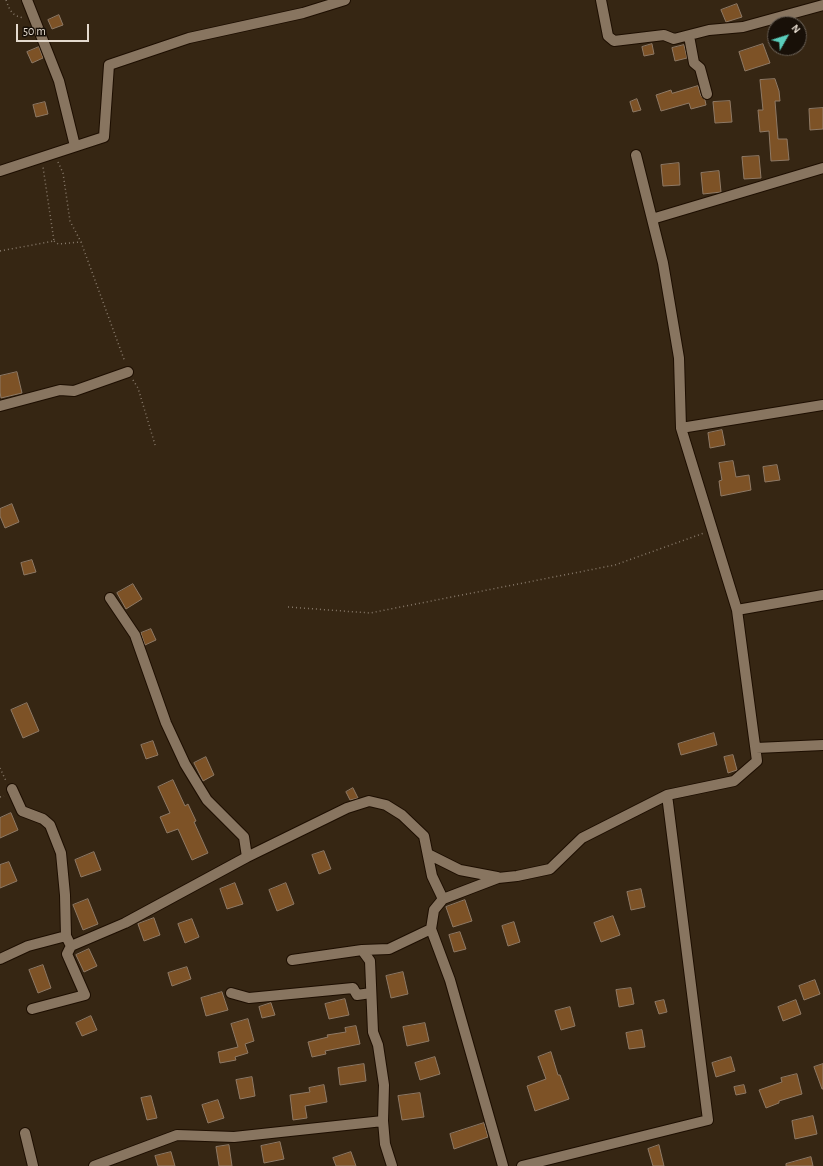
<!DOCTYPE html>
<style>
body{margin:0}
#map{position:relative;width:823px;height:1166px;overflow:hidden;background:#362613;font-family:"Alegreya Sans",sans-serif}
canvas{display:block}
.north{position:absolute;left:767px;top:16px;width:40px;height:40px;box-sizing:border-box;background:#181008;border:1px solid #6a6157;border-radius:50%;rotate:51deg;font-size:11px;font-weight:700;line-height:16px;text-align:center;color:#e4dace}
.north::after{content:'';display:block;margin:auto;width:14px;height:18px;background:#5acebc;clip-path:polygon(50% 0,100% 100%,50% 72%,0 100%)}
.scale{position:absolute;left:16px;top:24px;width:73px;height:18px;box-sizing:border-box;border:2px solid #e4dace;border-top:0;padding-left:5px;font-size:12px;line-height:14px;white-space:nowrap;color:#e4dace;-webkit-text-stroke:3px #181008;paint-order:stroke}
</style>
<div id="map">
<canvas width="823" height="1166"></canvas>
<div class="north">N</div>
<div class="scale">50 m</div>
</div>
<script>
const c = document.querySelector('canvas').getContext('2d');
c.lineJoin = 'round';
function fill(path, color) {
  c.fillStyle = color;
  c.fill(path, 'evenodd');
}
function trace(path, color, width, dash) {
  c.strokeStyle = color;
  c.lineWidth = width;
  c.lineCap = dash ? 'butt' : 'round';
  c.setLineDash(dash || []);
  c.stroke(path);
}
const building = new Path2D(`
 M737,4L742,17L726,22L721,10Z
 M59,15L63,25L52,29L48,20Z
 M652,44L654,54L644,56L642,47Z
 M763,44L770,63L745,71L739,52Z
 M684,45L687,58L675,61L672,48Z
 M39,47L43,58L32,63L27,52Z
 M775,79L779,91L780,101H775L778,139H787L789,160L771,161L769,131L760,132L758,110H763L760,80Z
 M698,86L701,96L705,100L706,105L691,109L689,103L661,111L656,95L671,90L672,93Z
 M637,99L641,110L633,112L630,102Z
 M730,101L732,122L715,123L713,102Z
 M45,102L48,114L36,117L33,105Z
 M823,108V129L810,130L809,109Z
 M759,156L761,178L744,179L742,157Z
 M679,163L680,185L663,186L661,165Z
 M719,171L721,192L703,194L701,173Z
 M17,372L22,393L1,398L0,392V376Z
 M722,430L725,445L710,448L708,433Z
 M733,461L736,477L749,475L751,490L721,496L719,481L722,480L719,463Z
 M777,465L780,480L765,482L763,467Z
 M12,504L19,522L5,528L0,516V509Z
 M32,560L36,572L24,575L21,563Z
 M133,584L142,599L126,609L117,593Z
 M151,629L156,640L145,645L141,633Z
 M27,703L39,731L23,738L11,710Z
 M714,733L717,745L681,755L678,744Z
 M153,741L158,755L146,759L141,745Z
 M733,755L737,770L728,773L724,757Z
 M206,757L214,775L203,781L194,763Z
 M173,780L185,806L188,804L196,821L194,822L208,853L192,860L178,829L167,833L160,817L170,813L158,787Z
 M353,788L358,798L350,800L346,792Z
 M11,813L18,830L0,838V818Z
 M324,851L331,869L319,874L312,855Z
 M94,852L101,870L81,877L75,860Z
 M9,862L17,881L0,888V865Z
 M235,883L243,904L227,909L220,889Z
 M286,883L294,904L277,911L269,890Z
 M641,889L645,907L631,910L627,892Z
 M88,899L98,924L83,930L73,905Z
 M465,900L472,921L453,927L446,907Z
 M613,916L620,935L601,942L594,923Z
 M154,918L160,935L144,941L138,924Z
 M192,919L199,937L185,943L178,924Z
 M514,922L520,942L508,946L502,926Z
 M460,932L466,949L454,952L449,935Z
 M89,949L97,966L84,972L76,955Z
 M43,965L51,988L38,993L29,970Z
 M187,967L191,979L172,986L168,973Z
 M403,972L408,994L391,998L386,976Z
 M815,980L820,994L804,1000L799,986Z
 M631,988L634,1004L619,1007L616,990Z
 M222,992L228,1010L206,1016L201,998Z
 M345,999L349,1015L329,1019L325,1004Z
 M664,1000L667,1012L659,1014L655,1002Z
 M796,1000L801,1014L783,1021L778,1007Z
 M271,1003L275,1015L262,1018L259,1007Z
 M570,1007L575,1026L561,1030L555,1011Z
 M91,1016L97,1030L82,1036L76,1023Z
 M248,1019L254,1041L245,1044L248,1053L235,1057L236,1060L220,1063L218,1052L238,1047L231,1024Z
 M425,1023L429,1041L407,1046L403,1027Z
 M356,1026L360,1044L325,1051L326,1054L312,1057L308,1042L328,1037L327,1035L346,1032L345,1028Z
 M642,1030L645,1047L629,1049L626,1033Z
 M551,1052L558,1075H560L569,1099L535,1111L527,1086L546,1079L538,1057Z
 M435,1057L440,1074L420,1080L415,1063Z
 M731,1057L735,1071L716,1077L712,1063Z
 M364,1064L366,1081L340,1085L338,1068Z
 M823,1064V1089H822L814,1067Z
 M797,1074L802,1094L779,1101V1103L766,1108L759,1090L782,1082L781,1078Z
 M252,1077L255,1096L240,1099L236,1080Z
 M324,1085L327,1102L305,1106L307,1118L293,1120L290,1095L310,1092L309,1088Z
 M744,1085L746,1093L736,1095L734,1087Z
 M420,1093L424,1117L402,1120L398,1096Z
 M151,1096L157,1118L147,1120L141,1098Z
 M218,1100L224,1118L208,1123L202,1105Z
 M813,1116L817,1134L795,1139L792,1121Z
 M484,1123L488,1137L454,1149L450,1134Z
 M280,1142L284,1159L264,1163L261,1146Z
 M229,1145L232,1166H219L216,1147Z
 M659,1145L664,1166H653L648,1149Z
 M171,1152L175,1166H158L155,1156Z
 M351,1152L356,1166H336L333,1158Z
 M811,1157L813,1166H786V1164Z`);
fill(building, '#7d5226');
trace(building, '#8e7965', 1);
const minor = new Path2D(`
 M27,0L59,81L75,146
 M601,0L608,36L614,41L664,35L674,39L709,30L743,27L823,5
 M689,36L694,63L700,68L707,94
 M636,155L663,263L679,358L681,428L737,610L757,761L734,781L667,795
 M0,171L104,137L109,65L189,38L303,13L345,0
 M652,219L823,168
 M0,406L60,390L74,391L128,372
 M681,428L823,405
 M110,598L135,635L166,723L185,764L207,800L244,837L247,857L347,808L369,801L386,805L402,815L424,836L432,876L443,899L498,878L517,876L550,869L582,838L667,795L708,1120L522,1166
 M737,610L823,595
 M756,748L823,745
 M12,789L22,811L43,819L50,825L61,853L65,895L66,936
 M428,854L460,870L497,877
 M431,929L450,980L503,1166
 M362,950L389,949L431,929L434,910L443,899
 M0,959L28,946L66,936L71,946L125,923L247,857
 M231,993L249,998L353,988L357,995L371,993
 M32,1009L85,995L67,954L71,946
 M383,1121L385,1144L392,1166
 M25,1133L33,1166
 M94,1166L177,1135L234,1137L383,1121L384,1085L378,1045L373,1032L370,961L362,950L292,960`);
trace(minor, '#1d0e00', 12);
trace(new Path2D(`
 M6,0C10,11 12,16 24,18
 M58,162L63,173L70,221L81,242
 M54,241L58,244L81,242L125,362
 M0,251L54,241L43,167
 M133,380L138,388L156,448
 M288,607L370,613L615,565L704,533
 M0,768L6,781
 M0,797L4,796`), '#887a6b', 1.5, [1, 3]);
trace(minor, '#887560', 10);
</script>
